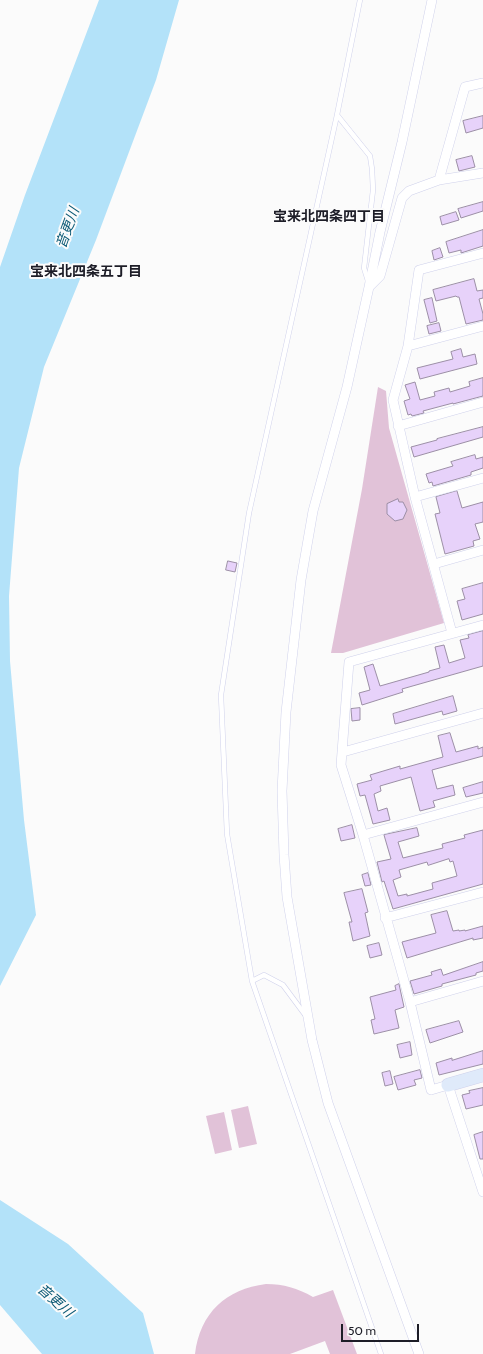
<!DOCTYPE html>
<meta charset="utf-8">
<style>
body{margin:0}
#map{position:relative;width:483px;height:1354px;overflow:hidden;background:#fbfbfb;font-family:Cabin,sans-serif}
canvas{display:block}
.scale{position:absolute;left:341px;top:1324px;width:78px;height:18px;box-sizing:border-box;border:2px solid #1d1d27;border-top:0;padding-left:5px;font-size:12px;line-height:14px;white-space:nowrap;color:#1d1d27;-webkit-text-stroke:3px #fbfbfb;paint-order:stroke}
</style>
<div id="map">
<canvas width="483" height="1354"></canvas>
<div class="scale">50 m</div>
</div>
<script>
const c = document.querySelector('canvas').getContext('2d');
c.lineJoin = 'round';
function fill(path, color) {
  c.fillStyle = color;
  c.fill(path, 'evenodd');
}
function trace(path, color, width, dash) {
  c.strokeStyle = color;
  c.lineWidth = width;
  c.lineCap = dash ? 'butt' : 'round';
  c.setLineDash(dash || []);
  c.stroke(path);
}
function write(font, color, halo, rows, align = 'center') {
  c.font = font + ' Cabin,"Noto Sans JP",sans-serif';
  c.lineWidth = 4;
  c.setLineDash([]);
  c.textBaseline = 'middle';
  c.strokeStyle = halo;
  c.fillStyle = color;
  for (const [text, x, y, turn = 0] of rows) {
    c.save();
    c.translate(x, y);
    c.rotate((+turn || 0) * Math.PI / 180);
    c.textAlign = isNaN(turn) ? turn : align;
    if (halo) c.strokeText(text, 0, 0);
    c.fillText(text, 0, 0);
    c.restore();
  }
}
fill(new Path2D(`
 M378,387L386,391L389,428L444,623L343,653H331L362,489Z
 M248,1106L257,1144L239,1148L231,1110Z
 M224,1112L232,1150L215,1154L206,1116Z
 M266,1284C284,1284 297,1288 313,1297L333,1290L357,1354H330L325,1341L290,1354H195C200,1313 226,1289 266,1284Z`), '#e1c2d8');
fill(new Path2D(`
 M99,0H179L156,80L96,240L44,367L19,468L9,596L10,661L24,820L36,915L0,986V267L25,195Z
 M0,1200L68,1244L143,1313L154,1354H42L0,1305Z`), '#b3e2f9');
const building = new Path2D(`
 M483,116V128L466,133L463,121Z
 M472,156L475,167L459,171L456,160Z
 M483,202V211L461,218L458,209Z
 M456,212L459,220L442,225L440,217Z
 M483,230V246L461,253V250L449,253L446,242Z
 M440,248L443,257L434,260L432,251Z
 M474,279L477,291L483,290V298L479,299L483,314V320L466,324L459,297H457L456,296L436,301L433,290Z
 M432,298L437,321L430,323L424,300Z
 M439,323L441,331L429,334L427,326Z
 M461,349L463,357L475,354L477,364L420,379L417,368L453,359L451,352Z
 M483,378V396L453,404V403L423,411L424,413L412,416L411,414L408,415L404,401L410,399L405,385L415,382L420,400L435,396L434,392L449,388L450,392L470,386L469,382Z
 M483,427V437L414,457L411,447L437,440V439Z
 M475,455L476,459L483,457V468L471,472V475L433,486L432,482L429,483L426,474L453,466L451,462Z
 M457,491L462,508L483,502V522L475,524L480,539L473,541L474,546L445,554L435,514L440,513L436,497Z
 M398,499L399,502H403L407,510L403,519L395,521L387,514V504Z
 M228,561L237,563L235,572L226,570Z
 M483,583V614L462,620L457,601L465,599L462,589Z
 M483,631V666L402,689L403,692L362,705L359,693L370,690L364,667L373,664L380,686L429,672V671L440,668L435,647L444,645L449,663L465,658L460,640L469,638L468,635Z
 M453,696L457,711L443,715L442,711L395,724L393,714Z
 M360,708V720L352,721L351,709Z
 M450,733L456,752L478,746V749L483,747V756L432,770L437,789L453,785L455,795L433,801L435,807L420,811L411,777L380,786L381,791L374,794L378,811L387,808L390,820L373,824L365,795L360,796L357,784L372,780L370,775L400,766V769L443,757L438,736Z
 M483,782V793L466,797L463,788Z
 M352,825L355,838L341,841L338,829Z
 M417,828L419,836L398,842L403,858L443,848L442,844L465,838L464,835L483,830V884L393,909L384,881L382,882L377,862L391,859L384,835ZM449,859L450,862L453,861L457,876L432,883L433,889L407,896V894L398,896L393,880L401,877L399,870L427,862L428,865Z
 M368,873L371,885L365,886L362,875Z
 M362,889L368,912L365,913L370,936L353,941L349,922H352L344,893Z
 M447,911L453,931L459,930V931L465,930V931L483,926V938L473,940V938L407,958L402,942L436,933L431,915Z
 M379,943L382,955L370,958L367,946Z
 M483,962V971L476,973V975L442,984V986L414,994L410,981L432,975L431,972L441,969L443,975Z
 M399,984L404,1007L395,1010L399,1028L374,1034L371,1020L375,1019L370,997L396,990L395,986Z
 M459,1021L463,1032L430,1043L426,1030Z
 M410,1042L412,1055L400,1058L397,1045Z
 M483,1051V1064L439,1075L436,1063L452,1058V1060Z
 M420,1070L422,1078L414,1080L416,1085L398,1090L394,1077Z
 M390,1071L393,1084L385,1086L382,1073Z
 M483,1088V1105L466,1109L462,1095L470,1093L469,1091Z
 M483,1132V1159H480L474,1135Z`);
fill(building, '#e7d2fa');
trace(building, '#9c8fa6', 1);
const lane = new Path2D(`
 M337,115L360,0
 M252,981L227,834L221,695L249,513L337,115L370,156L372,169L373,190L364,268L368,281
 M306,1016L283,985L264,975L252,981L381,1354`);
const street = new Path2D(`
 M439,180L465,87L483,83
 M369,287L380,276L402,198L409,191L439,180L483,173
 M408,346L483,326
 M398,426L483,402
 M415,497L483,478
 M434,564L483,550
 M483,625L349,662L341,765L363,835L410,1002L431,1090L448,1085L483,1192
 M452,633L415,497L393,400L408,346L419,270L483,253
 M343,752L483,713
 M363,835L483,802
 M385,918L483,892
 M410,1002L483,981
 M419,1354L328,1103L312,1040L287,897L284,855L282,791L286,712L301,580L313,511L347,387L369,287L380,232L402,142L432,0`);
const secondary = new Path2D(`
 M448,1085L483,1075`);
trace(lane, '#cfd1eb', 5.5);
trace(street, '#cfd1eb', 10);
trace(secondary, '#cfd1eb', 14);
trace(lane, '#fff', 4.5);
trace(street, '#fff', 9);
trace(secondary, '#dfeafa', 13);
write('bold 14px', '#1d1d27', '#fbfbfb', [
 ["宝来北四条四丁目",329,217],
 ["宝来北四条五丁目",86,272]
]);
write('italic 14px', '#0c5a76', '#fbfbfb', [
 ["音更川",68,228,-70],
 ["音更川",55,1301,41]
]);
</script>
